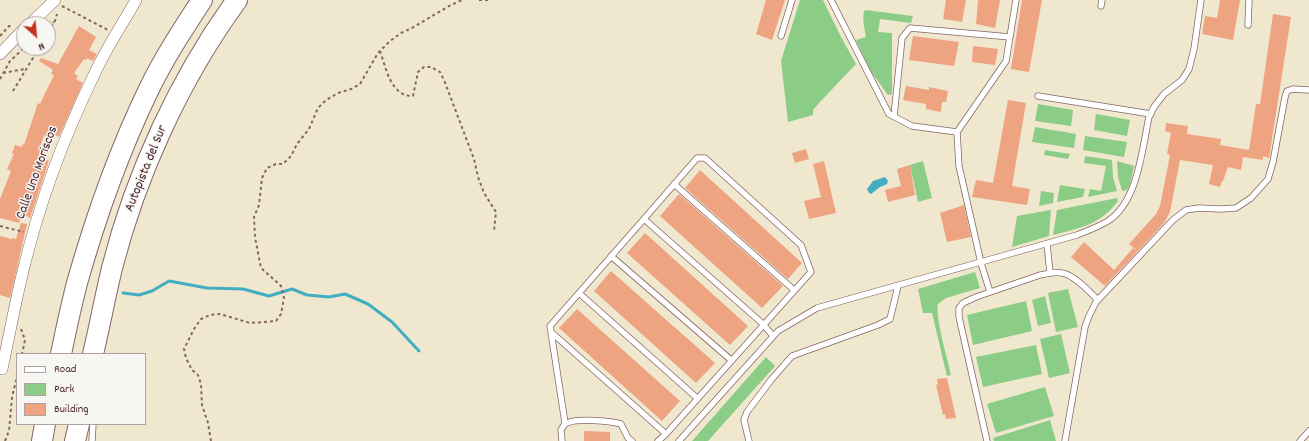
<!DOCTYPE html>
<style>
body{margin:0}
#map{position:relative;width:1309px;height:441px;overflow:hidden;background:#f0e7cf;font-family:Dekko,sans-serif}
canvas{display:block}
.legend{position:absolute;left:16px;top:353px;width:130px;height:72px;box-sizing:border-box;background:#f6f6f2;border:1px solid #b1a0a2;margin:0;padding:5px 7px;list-style:none;font-size:12px;color:#4a1f2b}
.legend li{display:flex;align-items:center;gap:8px;height:20px}
.legend b{width:20px;border:1px solid #b1a0a2}
.north{position:absolute;left:16px;top:16px;width:40px;height:40px;box-sizing:border-box;background:#f6f6f2;border:1px solid #b1a0a2;border-radius:50%;rotate:153deg;font-size:11px;font-weight:700;line-height:16px;text-align:center;color:#4a1f2b}
.north::after{content:'';display:block;margin:auto;width:14px;height:18px;background:#c8321e;clip-path:polygon(50% 0,100% 100%,50% 72%,0 100%)}
</style>
<div id="map">
<canvas width="1309" height="441"></canvas>
<ul class="legend">
<li><b style="height:5px;background:#fff"></b>Road</li>
<li><b style="height:11px;background:#8bcd86"></b>Park</li>
<li><b style="height:11px;background:#eea381"></b>Building</li>
</ul>
<div class="north">N</div>
</div>
<script>
const c = document.querySelector('canvas').getContext('2d');
c.lineJoin = 'round';
function fill(path, color) {
  c.fillStyle = color;
  c.fill(path, 'evenodd');
}
function trace(path, color, width, dash) {
  c.strokeStyle = color;
  c.lineWidth = width;
  c.lineCap = dash ? 'butt' : 'round';
  c.setLineDash(dash || []);
  c.stroke(path);
}
function write(font, color, halo, rows, align = 'center') {
  c.font = font + ' Dekko,sans-serif';
  c.lineWidth = 3;
  c.setLineDash([]);
  c.textBaseline = 'middle';
  c.strokeStyle = halo;
  c.fillStyle = color;
  for (const [text, x, y, turn = 0] of rows) {
    c.save();
    c.translate(x, y);
    c.rotate((+turn || 0) * Math.PI / 180);
    c.textAlign = isNaN(turn) ? turn : align;
    if (halo) c.strokeText(text, 0, 0);
    c.fillText(text, 0, 0);
    c.restore();
  }
}
fill(new Path2D(`
 M800,0H823L841,37L856,64L819,103L813,110V115L788,122L781,61Z
 M865,10L913,16L911,23L880,19L878,32L892,33V94L888,95L870,70L856,40L866,37C865,29 861,17 865,10Z
 M1038,104L1073,110L1071,126L1035,121Z
 M1096,114L1130,120L1127,136L1094,130Z
 M1035,127L1076,134L1074,148L1032,142Z
 M1085,136L1127,142L1124,157L1083,150Z
 M1045,150L1070,154L1068,159L1044,155Z
 M1085,156L1112,160L1113,177L1117,191L1088,197L1090,189L1101,191L1106,166L1084,163Z
 M923,161L932,198L918,202L910,165Z
 M1117,161L1134,166L1130,184L1127,190L1122,191L1118,177Z
 M1060,185L1085,189L1083,197L1057,202Z
 M1041,191L1054,193L1053,203L1039,206Z
 M1117,198L1118,201C1100,225 1080,228 1053,235L1057,210Z
 M1051,210L1049,236L1012,247L1017,216Z
 M975,272L980,288L946,298L938,304C935,318 948,360 951,375L947,376L932,313H923L918,289Z
 M1068,289L1078,327L1056,332L1048,293Z
 M1045,296L1051,323L1038,326L1032,300Z
 M1026,301L1032,331L973,345L967,315Z
 M1061,334L1070,373L1049,378L1040,339Z
 M1036,345L1042,374L983,387L976,357Z
 M766,357L775,366L708,441H692Z
 M1045,387L1054,416L996,433L987,404Z
 M1050,420L1056,441H994L993,438Z`), '#8bcd86');
fill(new Path2D(`
 M885,177L888,181L887,184L880,187L871,194L869,193L867,189L873,181Z`), '#43aec2');
trace(new Path2D(`
 M123,293L139,295L152,291L169,281L207,288L243,289L269,296L292,289L307,295L329,297L345,294L368,304L392,322L419,351`), '#43aec2', 3);
fill(new Path2D(`
 M766,0H785L772,40L756,34Z
 M946,0H966L962,22L943,19Z
 M978,0H1000L995,28L976,24Z
 M1022,0H1042L1029,72L1011,69Z
 M1220,0H1240L1233,40L1202,34L1205,16L1217,18Z
 M1273,14L1291,17L1269,158L1263,156V160L1243,157L1241,170L1228,167L1223,181H1222L1220,187L1209,184L1213,165L1180,160L1170,212L1164,223L1138,251L1129,244L1156,214L1160,206L1170,155L1167,154L1171,133L1165,131L1166,123L1188,126L1187,134L1221,139L1220,145L1249,150L1256,104H1260Z
 M79,26L96,37L89,50L97,54L93,61L87,58L86,60L84,59L74,73L78,76L76,79L83,83L59,137L50,133L48,137L44,135L39,150L45,152L42,158L49,161L30,218L22,214L19,223L0,218V199L11,171L7,169L14,154L12,153L15,145L22,147V144L24,145L38,103L40,104L54,75L51,74L53,70L39,61L41,58L58,64Z
 M913,36L959,42L954,66L909,60Z
 M973,46L998,49L995,65L972,62Z
 M906,86L929,90V87L948,91L946,102H942L941,112L926,109V104L903,100Z
 M1008,100L1026,103L1012,186L1030,189L1027,205L972,197L976,180L993,183Z
 M806,149L809,159L795,163L792,153Z
 M824,161L836,213L809,219L804,201L821,197L813,164Z
 M910,165L915,195L888,202L885,190L901,186L897,169Z
 M700,170L802,263L788,279L685,188Z
 M679,194L783,286L762,308L660,216Z
 M964,205L971,237L947,242L940,213Z
 M21,223L27,224L10,298L0,295V236L12,239V238L16,239Z
 M645,233L748,326L730,345L627,253Z
 M1084,242L1114,270L1133,248L1138,251L1105,286L1071,257Z
 M611,271L715,363L696,383L594,291Z
 M577,309L680,401L662,421L559,328Z
 M947,378L956,418L946,419L945,414L943,415L936,385L938,384L937,379Z
 M584,431L610,432V441H584Z`), '#eea381');
const lane = new Path2D(`
 M831,0L889,114L912,126L957,132
 M1101,6L1102,0
 M1248,25L1249,0
 M781,36L792,0
 M1038,96L1151,114
 M894,116L902,38L910,28L1010,37
 M674,184L794,290
 M644,219L697,158H705L801,245L811,272L666,434L551,332L550,326L644,219L763,324L773,336
 M1047,244L1050,273
 M611,256L731,360
 M990,292L981,263L959,166L957,132L1006,61L1016,0
 M579,293L697,398
 M551,332L565,423
 M92,441L93,424
 M562,441L561,430C563,427 564,424 567,423C578,418 610,421 621,424L628,438L632,441
 M658,441L666,434
 M679,441L778,331L817,308L1077,235C1087,231 1098,227 1108,221C1138,202 1142,149 1149,117L1154,107L1164,94L1182,80L1189,69L1194,49L1201,0
 M749,441L744,420L747,412L771,380L792,356L878,325L890,319L898,286
 M987,441L959,317V308L963,303L976,297L1040,275C1047,274 1055,271 1062,273C1073,274 1090,292 1098,300
 M1065,441L1085,327L1089,316L1096,302L1173,220L1186,210L1199,208L1220,209L1236,208L1251,198L1268,179L1273,162L1285,97L1287,91L1293,89L1309,90
 M1300,441L1309,431`);
const street = new Path2D(`
 M30,24L55,0
 M0,54L24,29
 M2,369C9,337 15,304 23,271C39,204 63,139 93,77C105,50 122,25 136,0`);
const highway = new Path2D(`
 M61,354C66,330 71,306 77,283C96,216 119,151 149,89C164,58 183,29 202,0
 M93,354C100,325 105,297 112,268C136,174 180,78 237,0
 M42,441L45,424
 M75,441L79,424`);
trace(lane, '#846564', 7);
trace(street, '#846564', 12);
trace(highway, '#846564', 22);
trace(new Path2D(`
 M479,0H488
 M62,6L108,30
 M48,26L54,22
 M48,32L55,21L57,14
 M0,36L9,26L13,27
 M380,51C386,68 391,97 413,96L418,72L424,67H431L440,72L444,80L474,159L478,177L484,193L496,212L494,231
 M3,73L25,69
 M0,79L10,61L24,48
 M13,91L39,48
 M0,226L24,232
 M21,329L25,340L22,354
 M5,441L9,431L12,397L17,377
 M211,441L208,423L202,405L201,384L198,375L192,370L186,358L184,349L194,329L201,319L210,315L220,314L250,323L276,321L281,314L284,298L281,286L261,268L255,237L254,217L259,205L262,178L267,168L276,164H283L291,156L297,144L309,129L318,108L326,100L338,93L351,89L360,84L378,53L390,41L401,33L412,28L449,6L462,0`), '#846564', 2, [3, 3]);
trace(lane, '#fff', 5.5);
trace(street, '#fff', 11);
trace(highway, '#fff', 20);
write('14px', '#4a1f2b', '#f6f6f2', [
 ["Autopista del Sur",147,169,-68],
 ["Calle Uno Moriscos",38,173,-70]
]);
</script>
